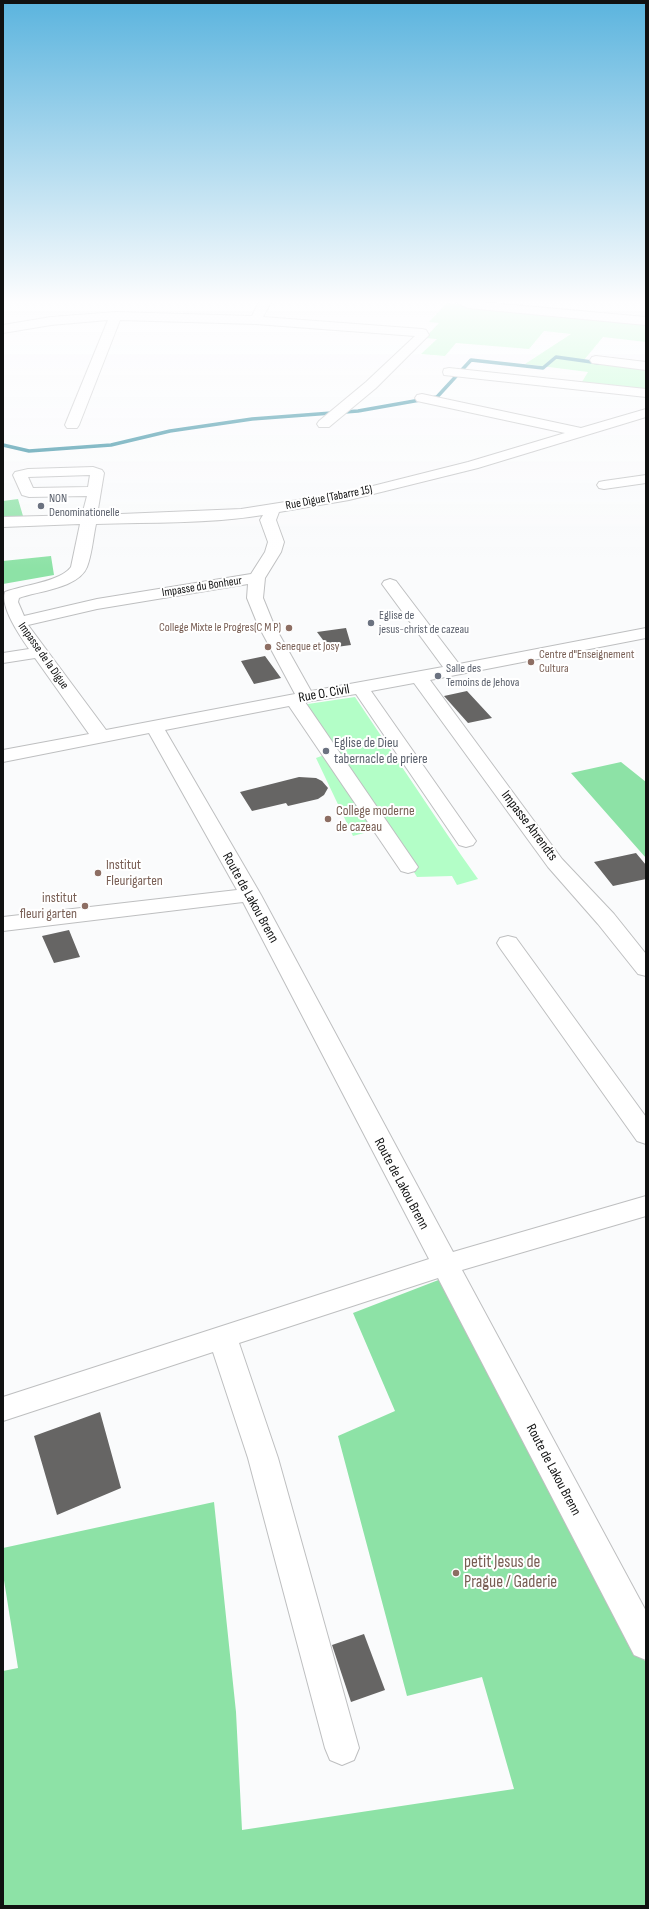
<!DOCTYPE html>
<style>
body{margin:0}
#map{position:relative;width:649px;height:1909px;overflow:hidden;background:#fafbfc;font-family:"Sofia Sans Condensed",sans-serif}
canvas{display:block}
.frame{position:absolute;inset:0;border:4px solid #101111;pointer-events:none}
</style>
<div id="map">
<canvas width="649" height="1909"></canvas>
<div class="frame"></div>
</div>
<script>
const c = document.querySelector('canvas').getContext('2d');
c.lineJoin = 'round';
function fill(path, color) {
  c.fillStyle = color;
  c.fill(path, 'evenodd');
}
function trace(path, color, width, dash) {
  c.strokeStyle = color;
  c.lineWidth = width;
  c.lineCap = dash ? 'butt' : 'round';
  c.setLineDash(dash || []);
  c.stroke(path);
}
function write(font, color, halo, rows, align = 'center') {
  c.font = font + ' "Sofia Sans Condensed",sans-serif';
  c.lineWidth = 4;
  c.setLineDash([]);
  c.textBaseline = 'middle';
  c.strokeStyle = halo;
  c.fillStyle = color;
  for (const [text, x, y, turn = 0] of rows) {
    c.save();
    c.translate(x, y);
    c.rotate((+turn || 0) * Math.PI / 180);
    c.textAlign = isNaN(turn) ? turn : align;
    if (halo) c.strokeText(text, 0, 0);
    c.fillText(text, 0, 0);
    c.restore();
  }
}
fill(new Path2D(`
 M447,303L646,322V342L603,337L584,360L643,367L646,363V391L580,385L588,372L525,364L571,334L544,331L529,349L456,343L445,356L421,354L437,339L425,338L439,323L429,322Z
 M355,697L461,855L478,879L457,885L452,876L417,877L386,827L353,836L316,758L327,754L301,705Z`), '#b3fec7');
fill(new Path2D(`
 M18,499L23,516H3V501Z
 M51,556L54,575L3,584V561Z
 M621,762L646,782V858L571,773Z
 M441,1279L646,1663V1906H3V1671L18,1668L3,1574V1548L214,1502L236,1712L242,1830L514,1789L482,1677L407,1696L338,1436L395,1411L353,1313Z`), '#8de2a6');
trace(new Path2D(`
 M3,445L29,451L111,445L170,431L252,419L358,411L437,397L471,360L543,368L556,357L599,363`), '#208297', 3.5);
fill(new Path2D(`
 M346,628L351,645L329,648L317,632Z
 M265,656L281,678L254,684L241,661Z
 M467,691L492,718L468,723L444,696Z
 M299,777L316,778L322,781L328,788L324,795L318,799L288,806L286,803L252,811L240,792Z
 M636,853L646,865V879L613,886L594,862Z
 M69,930L80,957L54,963L42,936Z
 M100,1412L121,1488L57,1515L34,1436Z
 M364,1634L385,1690L351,1702L332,1645Z`), '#666564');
const minor = new Path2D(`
 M259,302H271L263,317L422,329L426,330L429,335L376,388L329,427H319L317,424L319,421L366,382L415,336L256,324L120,320L79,425L77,428H67L65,425L108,320L51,325L3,333V325L51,317L116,312L252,316Z
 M457,302H480L646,317V325L468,308L459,304Z
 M596,356L646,362V370L592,363L590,360L592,357Z
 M449,368L646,389V397L444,375L443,372L444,369Z
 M422,394L581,428L646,409V417L478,468L349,500L279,512L276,520L284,542L281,552L265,578L263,598L274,625L311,691L443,667L382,584L384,581L390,579L396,581L459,664L646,628V638L430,680L562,859L614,914L646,954V976L638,974L598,924L548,867L414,683L371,691L476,841L473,845L466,847L459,845L356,694L305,702L418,867L415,871L408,873L401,871L289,706L165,730L261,895L453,1252L646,1196V1216L462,1270L646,1611V1660L634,1655L438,1278L239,1343L278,1458L359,1748L354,1760L342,1765L330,1760L325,1748L248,1458L213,1352L3,1421V1397L429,1259L243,902L3,931V917L237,890L149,733L3,762V750L89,734L35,658L3,663V653L29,649C20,636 0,607 5,592C23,585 60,582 71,567L80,524L3,527V517L82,515L87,496L29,497L22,495L13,475L15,472L28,469L93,467L102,470L104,473L97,515L241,509L349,492L468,462L565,433L417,401L415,398L417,395ZM90,475L88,487L33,488L28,477ZM263,515L260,520L268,542L265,552L251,574L97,599L24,616L18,602L19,598C38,591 79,588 87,567C92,554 93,538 96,524C151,522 208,524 263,515ZM248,584L247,598L258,625L295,694L106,730L28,625L97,609Z
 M646,475V483L604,489L599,488L597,485L599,482L604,481Z
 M508,936L516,938L646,1117V1144L637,1141L500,948L497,943L500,938Z`);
trace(minor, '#bebfc0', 2);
fill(minor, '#fff');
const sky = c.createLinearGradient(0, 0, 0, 569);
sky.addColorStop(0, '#5bb4de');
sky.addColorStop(0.53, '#fdfdfe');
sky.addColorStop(1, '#fdfdfe00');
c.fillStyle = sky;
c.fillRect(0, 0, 649, 569);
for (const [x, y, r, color] of [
 [41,506,4,"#6b7280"],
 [371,623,4,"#6b7280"],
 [289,628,4,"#8d6e63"],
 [268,647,4,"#8d6e63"],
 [531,662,4,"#8d6e63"],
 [438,676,4,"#6b7280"],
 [326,751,4,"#6b7280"],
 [328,819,4,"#8d6e63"],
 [98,873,4,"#8d6e63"],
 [85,906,4,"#8d6e63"],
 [456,1573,4,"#8d6e63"]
]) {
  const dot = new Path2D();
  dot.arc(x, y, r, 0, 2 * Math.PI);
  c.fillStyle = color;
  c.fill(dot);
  trace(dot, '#fff', 1.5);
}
write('12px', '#101111', '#fff', [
 ["Rue Digue (Tabarre 15)",329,498,-11],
 ["Impasse du Bonheur",202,587,-9],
 ["Impasse de la Digue",43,656,55]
]);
write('12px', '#5b616d', '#fff', [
 ["NON",49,499],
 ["Denominationelle",49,513],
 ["Eglise de",379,616],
 ["jesus-christ de cazeau",379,630],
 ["Salle des",446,669],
 ["Temoins de Jehova",446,683]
], 'left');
write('12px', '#785e54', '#fff', [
 ["College Mixte le Progres(C M P)",281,628,"right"],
 ["Seneque et Josy",276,647],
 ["Centre d\"Enseignement",539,655],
 ["Cultura",539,669]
], 'left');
write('14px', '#101111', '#fff', [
 ["Rue O. Civil",324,694,-10],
 ["Impasse Ahrendts",529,826,53],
 ["Route de Lakou Brenn",250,898,61],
 ["Route de Lakou Brenn",401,1184,62],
 ["Route de Lakou Brenn",553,1470,62]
]);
write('14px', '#5b616d', '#fff', [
 ["Eglise de Dieu",334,743],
 ["tabernacle de priere",334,759]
], 'left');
write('14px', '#785e54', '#fff', [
 ["College moderne",336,811],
 ["de cazeau",336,827],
 ["Institut",106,865],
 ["Fleurigarten",106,881],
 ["institut",77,898,"right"],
 ["fleuri garten",77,914,"right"]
], 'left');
write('17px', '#785e54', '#fff', [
 ["petit Jesus de",464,1563],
 ["Prague / Gaderie",464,1583]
], 'left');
</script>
